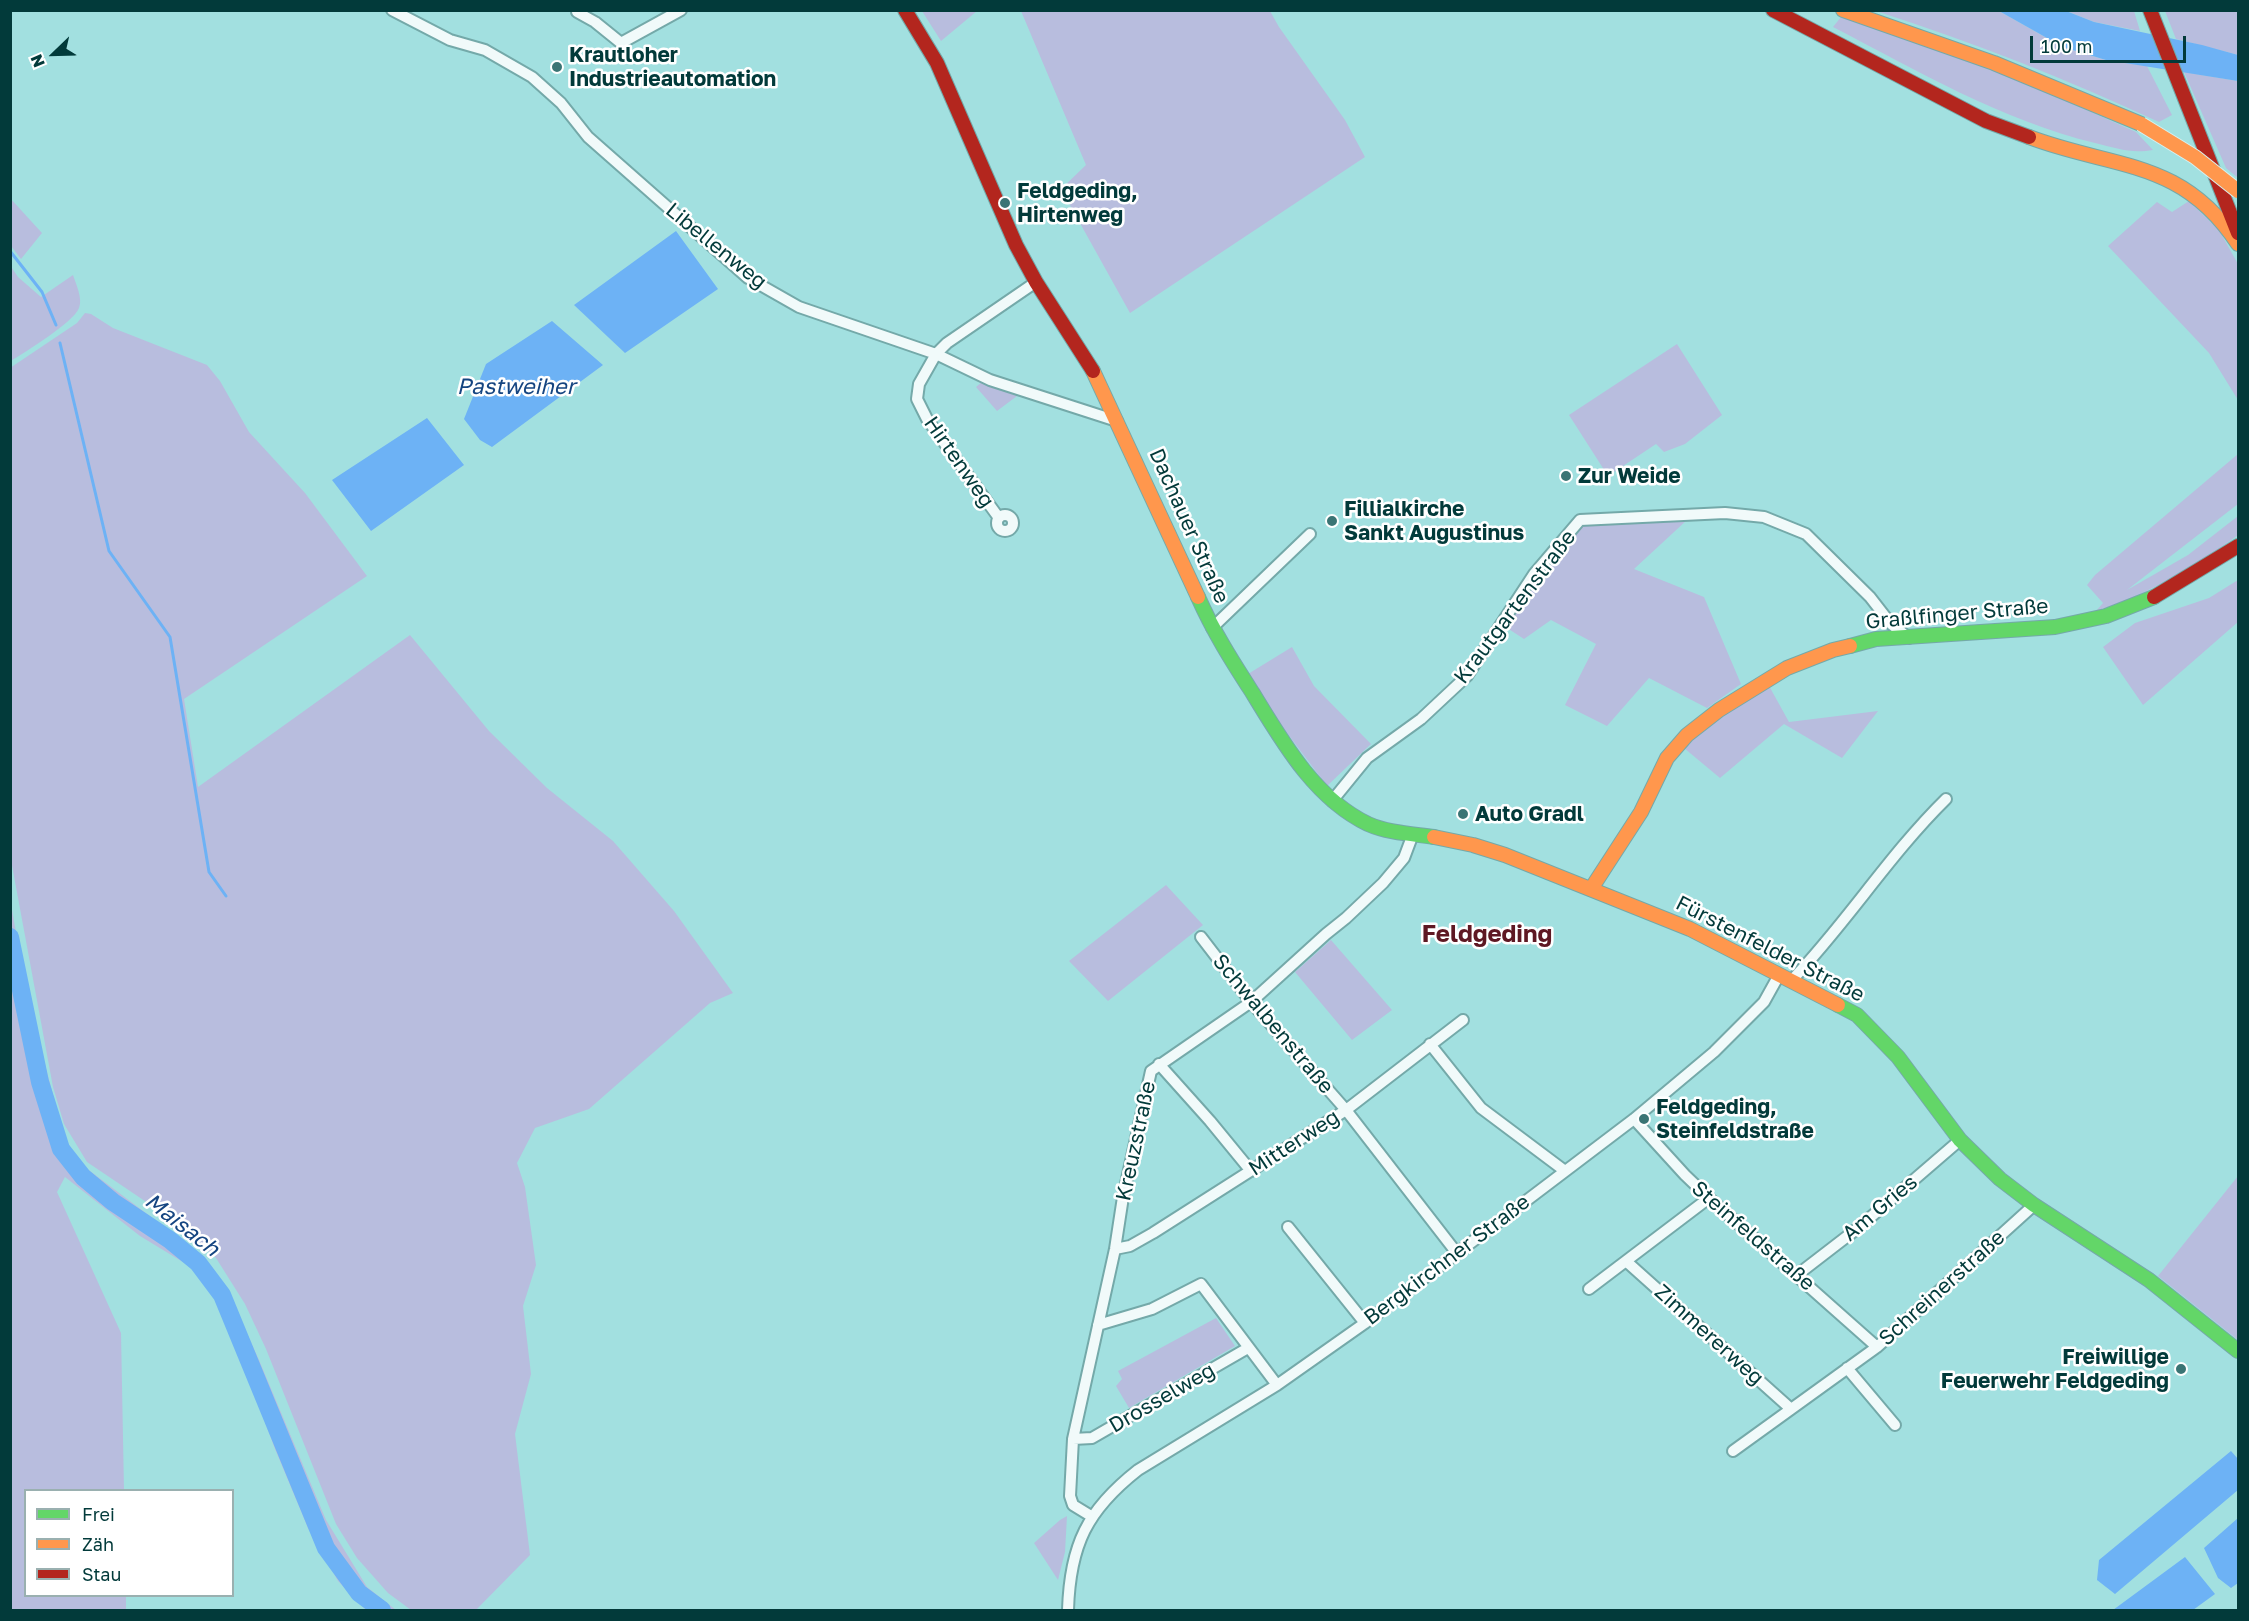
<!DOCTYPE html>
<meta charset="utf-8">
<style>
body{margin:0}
#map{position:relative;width:2249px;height:1621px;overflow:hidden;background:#a2e0e0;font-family:"Golos Text",sans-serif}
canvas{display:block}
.frame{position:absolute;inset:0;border:12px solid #023a3a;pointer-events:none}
.legend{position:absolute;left:24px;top:1489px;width:210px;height:108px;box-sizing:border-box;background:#fff;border:2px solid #9ab0b0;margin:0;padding:8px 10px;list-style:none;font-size:18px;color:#023a3a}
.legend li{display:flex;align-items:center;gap:12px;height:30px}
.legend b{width:30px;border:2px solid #9ab0b0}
.north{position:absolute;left:24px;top:24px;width:60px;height:60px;-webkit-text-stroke:4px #fff;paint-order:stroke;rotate:247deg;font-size:16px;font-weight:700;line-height:24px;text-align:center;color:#023a3a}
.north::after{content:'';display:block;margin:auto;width:21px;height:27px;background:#023a3a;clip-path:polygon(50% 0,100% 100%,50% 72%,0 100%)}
.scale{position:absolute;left:2030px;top:36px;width:156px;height:27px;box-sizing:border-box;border:3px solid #023a3a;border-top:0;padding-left:8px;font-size:18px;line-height:21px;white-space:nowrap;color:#023a3a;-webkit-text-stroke:4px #fff;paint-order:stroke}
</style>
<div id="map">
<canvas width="2249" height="1621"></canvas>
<div class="frame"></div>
<ul class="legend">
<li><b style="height:8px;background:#63d668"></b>Frei</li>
<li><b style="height:8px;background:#ff974d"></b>Zäh</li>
<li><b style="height:8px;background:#b3261e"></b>Stau</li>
</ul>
<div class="north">N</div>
<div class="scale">100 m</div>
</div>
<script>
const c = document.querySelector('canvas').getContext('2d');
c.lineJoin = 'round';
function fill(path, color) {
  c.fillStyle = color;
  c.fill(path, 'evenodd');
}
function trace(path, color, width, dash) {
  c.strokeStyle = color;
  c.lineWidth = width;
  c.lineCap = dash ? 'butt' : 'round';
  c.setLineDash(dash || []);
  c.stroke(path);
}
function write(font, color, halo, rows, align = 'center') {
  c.font = font + ' "Golos Text",sans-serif';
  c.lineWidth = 5;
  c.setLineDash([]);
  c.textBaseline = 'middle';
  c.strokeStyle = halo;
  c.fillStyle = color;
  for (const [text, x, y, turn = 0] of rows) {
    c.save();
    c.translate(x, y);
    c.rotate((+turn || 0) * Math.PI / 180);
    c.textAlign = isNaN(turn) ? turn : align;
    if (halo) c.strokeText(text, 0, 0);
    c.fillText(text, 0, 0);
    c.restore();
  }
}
fill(new Path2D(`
 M922,11H977L941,41Z
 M1021,11H1270L1279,27L1345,120L1365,157L1130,313L1061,189L1086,165Z
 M1876,11H1999L2063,47L2106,60L2147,66L2172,115L2159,122C2067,79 1973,42 1876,11Z
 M2066,11H2134L2140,31L2094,22Z
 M2165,11H2238V55L2176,39Z
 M1841,17L2015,78L2136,132L2153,150C2131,154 2116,148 2095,143C2001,120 1918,71 1833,27Z
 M2184,72L2238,81V178L2226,168Z
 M10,198L42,233L21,259L11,246Z
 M2189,201L2219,230L2238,264V400L2209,353L2108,246L2157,202L2172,212Z
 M10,265L18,277L41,297L73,275C76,284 83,299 79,308C74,322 25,352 11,361Z
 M85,313L91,314L113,328L207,365L220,381L249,432L305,493L367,576L184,699L198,787L410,635L489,731L547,788L613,841L674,911L733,993L710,1003L589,1109L535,1128L517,1163L525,1187L536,1265L523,1306L531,1374L515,1434L530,1555L476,1610H411L388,1593L357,1558L336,1524L266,1349L245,1304L216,1258L170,1218L87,1162L64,1124L53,1087L11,860L10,368L77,323Z
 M1677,344L1722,415L1685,444L1664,452L1656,444L1608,476L1569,415Z
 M982,382L1017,396L997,411L976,387Z
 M2238,454V504L2127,590L2188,555L2238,516V535C2195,567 2147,595 2096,611L2103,603L2087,585L2095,575Z
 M1687,520L1634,569L1704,597L1741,684L1707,708L1649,678L1607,726L1565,705L1596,644L1551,620L1524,639L1504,626L1536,572L1580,522Z
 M2238,580V622L2143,705L2103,647L2135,623L2209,598Z
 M1292,647L1314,686L1371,744L1327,786L1284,729L1248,674Z
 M1768,684L1789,722L1878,711L1842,758L1784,724L1720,778L1684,748L1694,737Z
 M1166,885L1203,925L1108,1001L1069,961Z
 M10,899L30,1009L65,1139L82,1165L187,1244L225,1285L259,1360L326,1520L367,1587L396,1610H366L338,1581L308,1528L275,1449L222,1307L196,1270L140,1236L65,1177L57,1192L121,1333L124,1490H26V1596H126V1610H11Z
 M1331,940L1392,1010L1352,1040L1295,972Z
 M2238,1176V1340L2158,1276Z
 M1216,1318L1235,1346L1129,1408L1116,1386L1122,1379L1118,1371Z
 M1067,1516L1065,1552L1058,1580L1034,1543L1060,1520Z`), '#b8bdde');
fill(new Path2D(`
 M1999,11H2066L2094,22L2202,45L2238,55V81L2106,60L2063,47Z
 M676,231L718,289L625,353L574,305Z
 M552,321L603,365L492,447L480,440L464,419L486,364Z
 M427,418L464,465L371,531L332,480Z
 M2231,1451L2238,1459V1490L2115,1594L2097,1580L2099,1560Z
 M2238,1518V1583L2231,1588L2218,1578L2204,1548Z
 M2185,1557L2215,1594L2193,1610H2113Z`), '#6db2f5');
trace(new Path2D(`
 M10,251L42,292L56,325
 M60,343L109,551L170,637L209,872L226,896`), '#6db2f5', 3);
trace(new Path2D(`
 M10,937L40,1082L61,1149L83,1177L113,1202L170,1240L198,1263L222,1295L326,1548L359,1593L382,1610`), '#6db2f5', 18);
const street = new Path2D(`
 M392,10L450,40L485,50L532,77L561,103L588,137L748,278L799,307L936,354L990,380L1117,421
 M577,12L595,22L621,43L681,10
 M997 523a8 8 0 1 1 16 0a8 8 0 1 1-16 0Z
 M999,518L927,419L917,399L919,384L936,354L947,343L1036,282
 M1212,628L1310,534
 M1332,801L1367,758L1421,719L1467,676L1534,574L1580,520L1725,513L1764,517L1806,534L1870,597L1891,624L1909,638
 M1201,937L1251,1002L1346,1110L1456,1252
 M1791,981C1846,924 1889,855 1946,799
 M1430,1044L1481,1108L1565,1171
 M1159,1064L1210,1121L1251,1171
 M1634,1119L1685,1175L1709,1198L1877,1347
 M1288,1227L1365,1323
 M1115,1249L1130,1246L1153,1233L1346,1110L1463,1020
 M1627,1262L1791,1409
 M1797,1275L1858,1228L1960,1140
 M1589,1289L1709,1198
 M1098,1325L1152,1309L1201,1284L1277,1385
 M1847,1368L1895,1425
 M1073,1439L1092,1438L1248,1348
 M1733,1451L1877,1347L2034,1205
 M1091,1516L1073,1505L1070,1496L1073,1439L1115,1249L1123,1197L1151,1071L1251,1002L1326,934L1346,918L1383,883L1404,858L1413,834
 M1068,1610C1070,1545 1087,1510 1138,1470L1277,1385L1365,1323L1634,1119L1714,1052L1764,1002L1779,975`);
const fast = new Path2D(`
 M1198,597C1213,631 1232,661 1252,692C1282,741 1314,798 1368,824C1388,833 1413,834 1434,837
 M1850,646L1876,639L2055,627L2106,616L2154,597
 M1838,1005L1857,1015L1898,1057L1960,1140L2000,1179L2034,1205L2149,1280L2238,1351`);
const slow = new Path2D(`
 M1843,10L1994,63L2141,124
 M2029,137C2113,169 2182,158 2238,244
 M1093,371L1198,597
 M1434,837L1473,845L1505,855L1690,929L1838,1005
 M1591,889L1641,812L1667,758L1687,735L1719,710L1787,668L1833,650L1850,646`);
const jam = new Path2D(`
 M905,10L937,63L1016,245L1036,282L1093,371
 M1773,10L1986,121L2029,137
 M2150,10L2238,233
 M2154,597L2238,546`);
trace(street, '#74a9a9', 14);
trace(fast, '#74a9a9', 16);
trace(slow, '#74a9a9', 16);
trace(jam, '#74a9a9', 16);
trace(street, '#f1fafa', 10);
trace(fast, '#63d668', 14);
trace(slow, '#ff974d', 14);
trace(jam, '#b3261e', 14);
const slowBridge = new Path2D(`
 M2141,124L2195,157L2238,191`);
trace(slowBridge, '#d5f1f1', 16, []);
trace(slowBridge, '#ff974d', 14);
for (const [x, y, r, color] of [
 [557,67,6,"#3a7474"],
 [1005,203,6,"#3a7474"],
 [1566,476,6,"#3a7474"],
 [1332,521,6,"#3a7474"],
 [1463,814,6,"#3a7474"],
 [1644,1119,6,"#3a7474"],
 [2181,1369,6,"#3a7474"]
]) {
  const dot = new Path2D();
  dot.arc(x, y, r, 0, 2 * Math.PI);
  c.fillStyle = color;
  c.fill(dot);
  trace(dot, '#fff', 2);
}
write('bold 21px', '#023a3a', '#fff', [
 ["Krautloher",569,55],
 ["Industrieautomation",569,79],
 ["Feldgeding,",1017,191],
 ["Hirtenweg",1017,215],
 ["Zur Weide",1578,476],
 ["Fillialkirche",1344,509],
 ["Sankt Augustinus",1344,533],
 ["Auto Gradl",1475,814],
 ["Feldgeding,",1656,1107],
 ["Steinfeldstraße",1656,1131],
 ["Freiwillige",2169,1357,"right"],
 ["Feuerwehr Feldgeding",2169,1381,"right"]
], 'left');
write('21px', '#023a3a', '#fff', [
 ["Libellenweg",716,246,39],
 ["Hirtenweg",959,462,55],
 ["Dachauer Straße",1189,526,66],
 ["Krautgartenstraße",1515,607,-53],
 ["Graßlfinger Straße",1957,614,-5],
 ["Fürstenfelder Straße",1770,949,27],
 ["Schwalbenstraße",1273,1024,50],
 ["Kreuzstraße",1136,1141,-78],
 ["Mitterweg",1294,1143,-33],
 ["Am Gries",1880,1208,-40],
 ["Steinfeldstraße",1753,1236,41],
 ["Bergkirchner Straße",1447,1260,-37],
 ["Schreinerstraße",1942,1288,-42],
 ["Zimmererweg",1709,1335,42],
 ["Drosselweg",1162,1398,-30]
]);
write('italic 22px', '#154581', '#fff', [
 ["Pastweiher",516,387],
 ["Maisach",182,1225,38]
]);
write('bold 24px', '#5e1823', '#fff', [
 ["Feldgeding",1487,934]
]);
</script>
